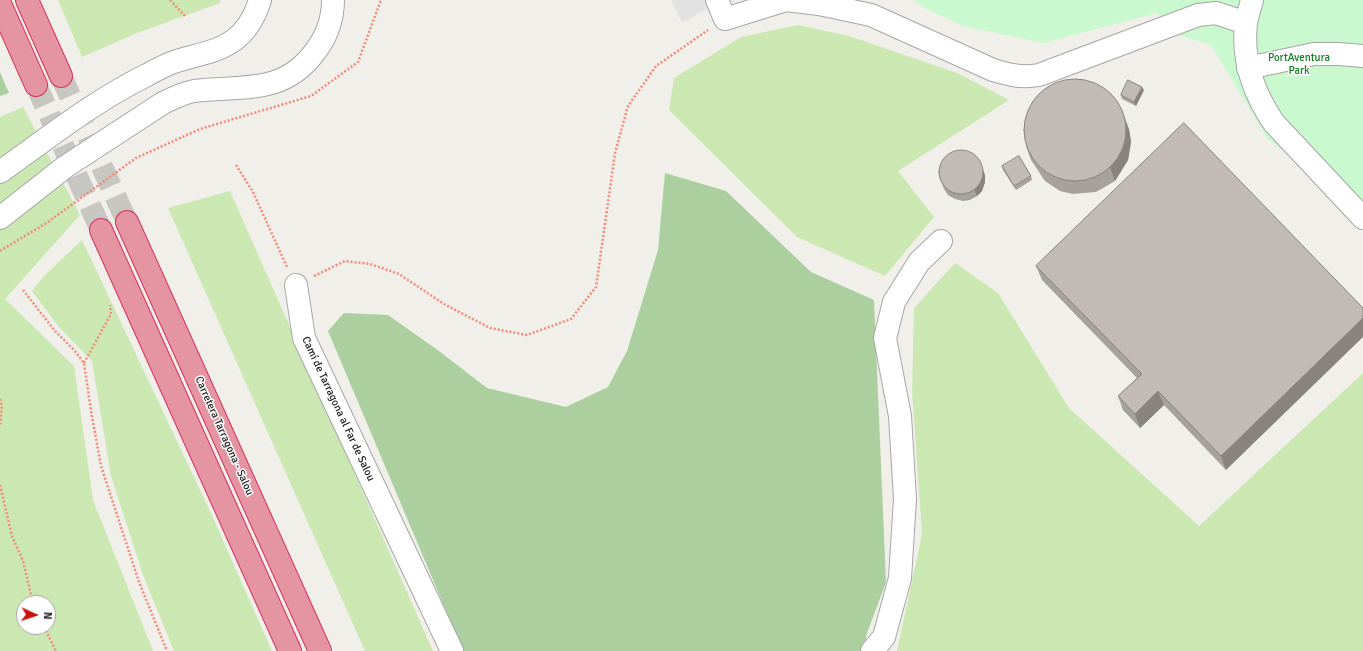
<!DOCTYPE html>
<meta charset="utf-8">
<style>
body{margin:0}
#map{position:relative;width:1363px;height:651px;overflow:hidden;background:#f1efe9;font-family:Signika,sans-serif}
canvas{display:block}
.north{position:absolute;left:16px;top:595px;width:40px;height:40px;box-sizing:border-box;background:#fff;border:1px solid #a7a7a7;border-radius:50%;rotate:93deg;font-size:11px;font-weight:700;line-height:16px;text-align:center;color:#222}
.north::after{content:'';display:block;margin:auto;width:14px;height:18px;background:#ca1109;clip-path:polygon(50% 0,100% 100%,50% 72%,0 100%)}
</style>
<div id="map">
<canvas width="1363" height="651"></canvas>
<div class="north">N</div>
</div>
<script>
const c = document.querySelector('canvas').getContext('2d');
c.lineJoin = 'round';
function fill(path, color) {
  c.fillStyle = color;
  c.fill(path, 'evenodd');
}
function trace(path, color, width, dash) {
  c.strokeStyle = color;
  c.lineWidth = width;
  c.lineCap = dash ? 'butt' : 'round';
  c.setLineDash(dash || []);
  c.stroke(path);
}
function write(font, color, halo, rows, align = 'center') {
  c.font = font + ' Signika,sans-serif';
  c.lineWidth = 3;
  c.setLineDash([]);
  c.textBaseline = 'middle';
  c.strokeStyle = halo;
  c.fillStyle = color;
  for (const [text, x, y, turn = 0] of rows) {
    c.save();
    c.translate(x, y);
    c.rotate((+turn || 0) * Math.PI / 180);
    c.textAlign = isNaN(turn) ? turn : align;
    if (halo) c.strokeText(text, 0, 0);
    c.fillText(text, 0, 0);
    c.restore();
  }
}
fill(new Path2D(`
 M58,0H220V3L137,33L82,57Z
 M798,25L849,36L957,73L1009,100L898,171L934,217L885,276L797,237L669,110L674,78L741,37Z
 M23,107L80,215L5,299L74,366L93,500L153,651H0V117ZM24,603H48V627H24Z
 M230,191L433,651H365L168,208Z
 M82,240L210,511L272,651H174L143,575L111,476L92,361L58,326L32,291L45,275Z
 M955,263L998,293L1069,408L1199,526L1363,373V651H897L922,534L912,391L914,308Z`), '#cbe8b2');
fill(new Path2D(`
 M0,72L9,93L0,96Z
 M665,173L726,191L811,272L874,300L886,582L866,636L868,651H463L328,331L344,313L388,315L439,351L487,388L566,407L608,387L627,351L658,250Z`), '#accfa0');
fill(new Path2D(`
 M914,0H1363V216L1267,138L1211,45L1176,34L1157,13L1043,43L963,26L919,5Z`), '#caf8cf');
fill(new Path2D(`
 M671,0H722L682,23Z`), '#e2e2e2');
trace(new Path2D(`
 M61,76L127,222
 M36,85L101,230`), '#c8c6c1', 22, [22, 11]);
const minor = new Path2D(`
 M717,0L725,19L786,0
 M786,0L819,4L871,15L993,70C1010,75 1021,78 1039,75L1198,15L1216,13L1246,23
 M1252,0C1250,8 1247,16 1246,24C1242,60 1254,94 1274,123L1363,218
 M1248,68L1314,54H1339L1363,56
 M0,172C48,138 94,101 147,75C156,70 167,64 177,61C196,55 218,52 234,40C248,30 255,16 260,0
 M0,218L65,167L163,103C173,98 183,93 194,91C239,85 282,96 314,53C326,38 333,20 333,0
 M296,285L304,338L452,651
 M872,651L884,637L900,578L905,499L900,416L885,338L894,302L919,262L941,241`);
const highway = new Path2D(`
 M27,0L61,76
 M0,4L36,85
 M127,222L320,651
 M101,230L290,651`);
trace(minor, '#a6a6a6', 24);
trace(highway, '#d43163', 24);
trace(new Path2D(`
 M170,0L185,16
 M236,165L253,192L287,267
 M0,251L48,222L136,158L200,129L311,96L358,62L381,0
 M314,276L345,261L370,264L399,274L444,304L490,328L527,335L571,319L596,287L615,153L628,106L656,66L708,30
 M23,290L55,331L74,350L84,363L91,411L101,466L139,582L167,651
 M84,363L111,314L110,305
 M0,399L2,406L0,425
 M0,485L12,536L23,561L33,603
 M44,627L56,651`), '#f48977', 2.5, [2, 2]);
trace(minor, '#fff', 22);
trace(highway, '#e495a1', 22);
fill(new Path2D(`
 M1144,90L1136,106L1122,99L1121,95Z
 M1184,123L1226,470L1164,405L1140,428L1123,410L1118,396L1137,378L1042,280L1036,266Z
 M1129,129L1131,142L1128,160L1115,181L1096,192L1073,194L1060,191L1045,181L1031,160L1026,146Z
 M1002,166L1031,176L1032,180L1016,190L1003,170Z
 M985,175V182L982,191L977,196L970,200L963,201L955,199L948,195L944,189L941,181Z`), '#a7a19c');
fill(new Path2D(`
 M1142,87L1144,90L1136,106L1134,102Z
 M1124,116L1129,129L1131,142L1128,160L1115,181L1110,167Z
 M982,167L985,175V182L982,191L977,196L974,189Z
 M1363,318V337L1226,470L1221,456Z
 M1158,391L1164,405L1140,428L1135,414Z`), '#88837f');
const building = new Path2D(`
 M1024 130a51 51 0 1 1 102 0a51 51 0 1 1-102 0Z
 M1128,80L1142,87L1134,102L1121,95Z
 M1184,123L1363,308V318L1221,456L1158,391L1135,414L1118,396L1142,374L1036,266Z
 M939 172a22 22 0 1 1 44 0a22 22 0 1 1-44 0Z
 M1019,156L1031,176L1014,186L1002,166Z`);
fill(building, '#c2bbb5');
trace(building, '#88837f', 1);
write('11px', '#117e1f', '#fff', [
 ["PortAventura",1299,58],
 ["Park",1299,71]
]);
write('11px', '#222', '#fff', [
 ["Camí de Tarragona al Far de Salou",338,409,65],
 ["Carretera Tarragona - Salou",224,436,66]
]);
</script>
